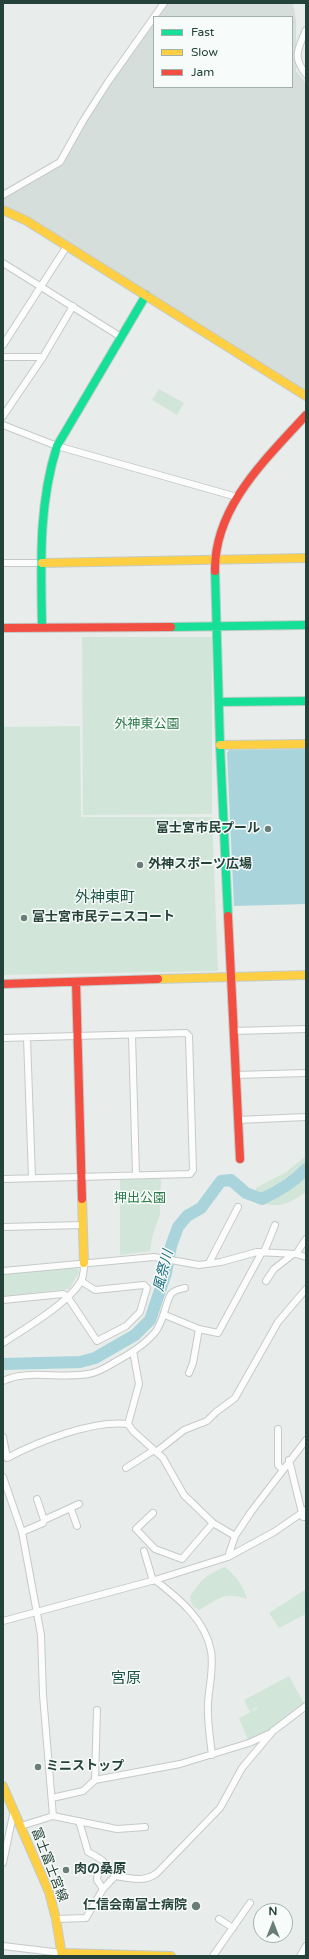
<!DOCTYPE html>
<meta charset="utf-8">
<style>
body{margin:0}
#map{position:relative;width:309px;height:1959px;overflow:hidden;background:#e8edeb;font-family:"Varela Round",sans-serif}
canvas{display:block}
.frame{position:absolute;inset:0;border:4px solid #24423a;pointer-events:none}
.legend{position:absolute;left:153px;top:16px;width:140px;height:72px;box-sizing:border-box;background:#f7fbf9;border:1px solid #a3b1ad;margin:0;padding:5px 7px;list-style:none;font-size:12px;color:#24423a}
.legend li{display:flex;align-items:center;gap:8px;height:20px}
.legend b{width:20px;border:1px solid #a3b1ad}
.north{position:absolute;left:253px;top:1903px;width:40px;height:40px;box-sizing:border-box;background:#f7fbf9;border:1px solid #a3b1ad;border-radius:50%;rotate:0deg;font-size:11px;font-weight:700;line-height:16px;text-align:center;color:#24423a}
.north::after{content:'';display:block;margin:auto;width:14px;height:18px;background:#697e78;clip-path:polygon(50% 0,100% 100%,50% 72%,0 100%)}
</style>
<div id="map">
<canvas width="309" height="1959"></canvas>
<div class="frame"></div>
<ul class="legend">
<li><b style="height:5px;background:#16e098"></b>Fast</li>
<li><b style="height:5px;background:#ffcf43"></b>Slow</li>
<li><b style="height:5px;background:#f24e42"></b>Jam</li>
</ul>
<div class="north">N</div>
</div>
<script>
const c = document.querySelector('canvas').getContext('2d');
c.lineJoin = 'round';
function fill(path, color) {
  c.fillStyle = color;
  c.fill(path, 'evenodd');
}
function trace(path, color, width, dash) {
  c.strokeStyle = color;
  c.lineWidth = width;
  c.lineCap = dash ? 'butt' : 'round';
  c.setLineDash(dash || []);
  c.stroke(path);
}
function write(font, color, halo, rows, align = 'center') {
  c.font = font + ' "Varela Round","Noto Sans JP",sans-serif';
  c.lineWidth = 3;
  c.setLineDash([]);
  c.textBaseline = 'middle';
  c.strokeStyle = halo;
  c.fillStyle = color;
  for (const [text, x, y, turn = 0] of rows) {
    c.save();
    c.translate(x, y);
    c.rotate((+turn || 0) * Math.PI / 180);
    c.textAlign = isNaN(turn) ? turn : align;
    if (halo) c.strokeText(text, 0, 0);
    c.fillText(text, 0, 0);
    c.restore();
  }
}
fill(new Path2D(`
 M167,3H293L296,21V71L306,83V391L3,208V199L60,162L152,18ZM154,17H292V87H154Z`), '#d6dedb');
fill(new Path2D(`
 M159,389L184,403L177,415L152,400Z
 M82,637H212V814L83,815Z
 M80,726L81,817H212L218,971L3,975V727Z
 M306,1156V1192C285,1206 278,1209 254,1200L256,1188L286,1172Z
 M120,1179H161L160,1215L153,1234L150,1251L120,1255Z
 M77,1267L79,1273L69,1289L3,1296V1274Z
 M225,1567C236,1576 243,1585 247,1599C222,1591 220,1599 199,1610L192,1605L190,1597C200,1580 207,1574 225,1567Z
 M306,1589V1614L279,1628L269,1613Z
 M289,1676L305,1705L277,1728L249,1743L239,1718L256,1709L258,1706L250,1712L244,1700Z`), '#d1e6d8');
fill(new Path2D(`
 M306,749V904L234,906L227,753L229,750Z`), '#a9d4db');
trace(new Path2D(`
 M3,1364L80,1362L95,1358L135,1335L150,1320L166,1273L171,1246L178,1227L187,1216L201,1208L221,1181L231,1180L246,1193L262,1199C279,1191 293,1183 306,1169`), '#a9d4db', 12);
const street = new Path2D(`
 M306,30C298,49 292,57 306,74
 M3,195L60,162L83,121L108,82L164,3
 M3,263L121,337
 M3,345L67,246
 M3,357H43
 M3,416L43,357L73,306
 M3,425L57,446L237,497
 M3,563H42
 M233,1031L306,1029
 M132,1035L136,1175
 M3,1038L186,1033L189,1036L193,1170L190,1174L3,1179
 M27,1038L32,1178
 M235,1075L306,1073
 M237,1120L306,1117
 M3,1227L83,1225
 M264,1252L275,1225
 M296,1254L306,1239
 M209,1263L238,1207
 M3,1271L154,1257L199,1265L221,1262L257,1252L296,1254L306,1257
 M266,1281L274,1269L292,1255
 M3,1300L63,1294L67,1296L97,1341L126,1326L140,1312L147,1288L144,1285L95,1290L81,1281
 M165,1315L199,1329L218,1333L262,1252
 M3,1343C24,1329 69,1303 81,1281C84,1276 84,1269 84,1263
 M133,1351L139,1384L128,1424L133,1431L163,1458L184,1495L213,1523L235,1536
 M189,1373L193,1363L199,1329
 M3,1381C26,1369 62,1379 88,1374C97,1373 107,1367 115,1362C130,1354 146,1344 156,1331C164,1320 166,1301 171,1294C174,1290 180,1289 185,1288
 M278,1429V1465L282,1469
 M3,1437L7,1458C39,1441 93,1420 128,1424
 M156,1452L184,1430L207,1421L216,1412L235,1398L278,1322L306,1289
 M289,1460L303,1517H306
 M126,1468L154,1450
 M3,1477L22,1532
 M37,1499L44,1520L43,1523L22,1532L41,1635L43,1695L53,1816
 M71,1509L77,1526
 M153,1513L136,1529L155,1549L182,1559L213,1523
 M44,1520L79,1504
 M144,1551L153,1581
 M228,1557L235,1536L251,1512L306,1440
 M155,1580C178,1598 205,1619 211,1651C214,1668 209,1686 208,1703C207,1720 210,1738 212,1755
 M3,1621L155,1580L228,1557L274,1532L306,1510
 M95,1780L97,1710
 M52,1798L83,1791L95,1780L180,1764L249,1743L271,1733
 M79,1821L88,1852C100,1858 109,1864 115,1876
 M21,1826L53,1816L117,1829L145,1827
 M3,1863L14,1810
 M98,1872L97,1880L103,1889
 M56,1919L86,1918L103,1889L115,1876C130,1878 144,1883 157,1873L220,1808L242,1768L273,1731L306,1706
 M219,1919L233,1928
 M3,1946L62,1953
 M213,1956L250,1903
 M300,1956L306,1946`);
const fast = new Path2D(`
 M215,571L220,745L228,916
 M42,627C41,565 38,506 57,446L146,295
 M171,627L306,625
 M219,702L306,701`);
const slow = new Path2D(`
 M3,210L27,221L306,396
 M42,563L306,558
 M220,745L306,744
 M158,979L306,975
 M82,1199L84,1263
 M3,1786L49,1892L56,1919L62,1956
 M62,1953L171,1956`);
const jam = new Path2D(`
 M215,571C214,507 266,459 306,415
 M3,628L171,627
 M228,916L240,1159
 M76,982L82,1199
 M3,984L158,979`);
trace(street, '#c5cac8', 8);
trace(fast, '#c3cbc8', 10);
trace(slow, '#c3cbc8', 10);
trace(jam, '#c3cbc8', 10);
trace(street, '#fcfcfc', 6);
trace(fast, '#16e098', 8);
trace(slow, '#ffcf43', 8);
trace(jam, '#f24e42', 8);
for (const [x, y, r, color] of [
 [268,829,4,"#697e78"],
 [140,865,4,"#697e78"],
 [24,918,4,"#697e78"],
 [38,1767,4,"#697e78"],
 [66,1870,4,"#697e78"],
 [196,1906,5,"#697e78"]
]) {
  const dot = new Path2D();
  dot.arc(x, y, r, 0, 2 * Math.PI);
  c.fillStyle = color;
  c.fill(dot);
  trace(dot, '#f7fbf9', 1.5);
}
write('13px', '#2d7a4b', '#f7fbf9', [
 ["外神東公園",147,725],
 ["押出公園",140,1199]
]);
write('bold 13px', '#24423a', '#f7fbf9', [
 ["富士宮市民プール",260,829,"right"],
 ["外神スポーツ広場",148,865],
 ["富士宮市民テニスコート",32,918],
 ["ミニストップ",46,1767],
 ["肉の桑原",74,1870],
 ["仁信会南富士病院",187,1906,"right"]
], 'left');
write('13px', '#24423a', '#f7fbf9', [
 ["富士富士宮線",49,1865,69]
]);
write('italic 14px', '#1c6f80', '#f7fbf9', [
 ["風祭川",164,1271,-76]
]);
write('15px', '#1f5548', '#f7fbf9', [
 ["外神東町",105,898],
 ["宮原",126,1679]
]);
</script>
